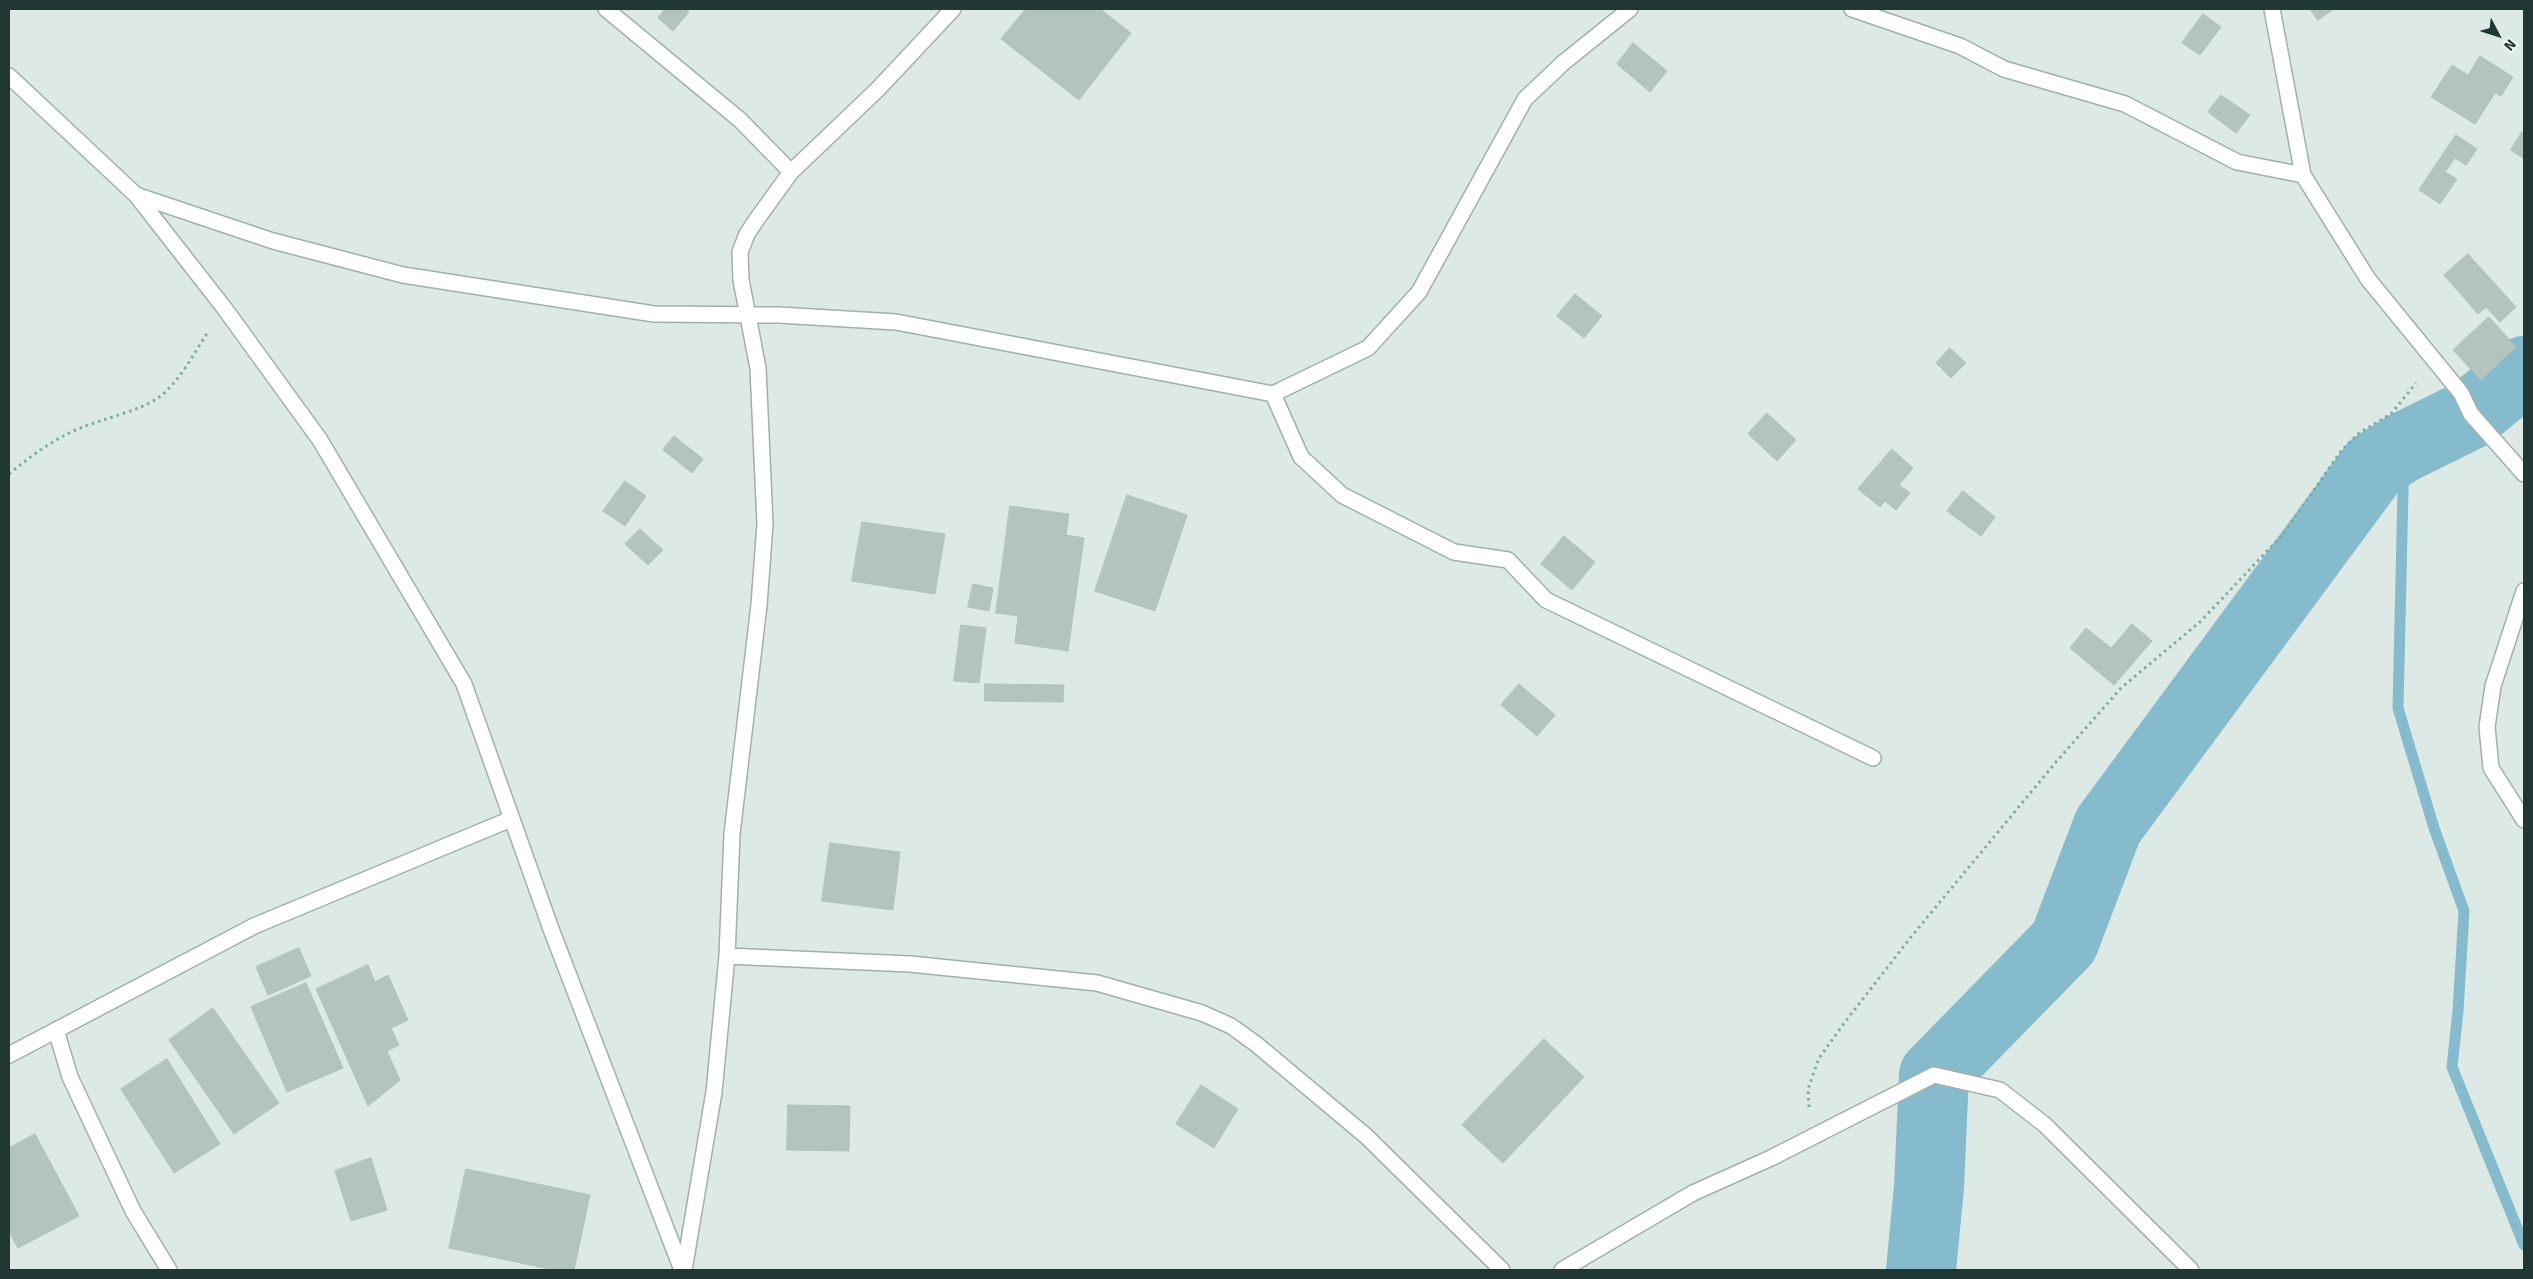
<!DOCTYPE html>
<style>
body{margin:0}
#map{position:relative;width:2533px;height:1279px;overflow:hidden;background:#dde9e5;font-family:Signika,sans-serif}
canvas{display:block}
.frame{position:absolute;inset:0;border:10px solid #203734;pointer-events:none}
.north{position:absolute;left:2473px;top:10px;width:50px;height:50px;-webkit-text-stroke:4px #edf6f2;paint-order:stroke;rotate:130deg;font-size:14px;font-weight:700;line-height:20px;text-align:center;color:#203734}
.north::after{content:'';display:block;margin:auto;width:18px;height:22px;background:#203734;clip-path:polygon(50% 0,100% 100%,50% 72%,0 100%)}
</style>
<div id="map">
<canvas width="2533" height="1279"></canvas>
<div class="frame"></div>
<div class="north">N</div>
</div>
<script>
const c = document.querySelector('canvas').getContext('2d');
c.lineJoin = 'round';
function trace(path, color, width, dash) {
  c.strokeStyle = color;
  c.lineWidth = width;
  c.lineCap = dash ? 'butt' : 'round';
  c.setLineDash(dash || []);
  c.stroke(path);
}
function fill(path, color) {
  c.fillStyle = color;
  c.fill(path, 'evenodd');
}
trace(new Path2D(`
 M2404,447L2398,708L2434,828L2464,911L2458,1011L2452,1067L2524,1245`), '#86bacd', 11);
trace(new Path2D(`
 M1921,1270L1929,1187L1934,1075L2064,942L2108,826L2374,466L2404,447L2471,414L2524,371`), '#86bacd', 70);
const building = new Path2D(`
 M665,9H685L689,12L673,31L658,18Z
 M1026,9H1100L1131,33L1079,100L1001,39Z
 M2310,9H2334L2318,20Z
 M2203,14L2221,27L2200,55L2182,43Z
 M1633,43L1667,71L1650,92L1617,64Z
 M2480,56L2513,77L2501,96L2495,93L2475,124L2431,97L2452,65L2468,75Z
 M2221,95L2250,115L2236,133L2208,112Z
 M2522,132L2524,134V159L2511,150Z
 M2456,135L2477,149L2466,165L2455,158L2445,172L2457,179L2440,204L2419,190Z
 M2468,254L2516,307L2500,322L2486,307L2478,314L2444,275Z
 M1575,294L1602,316L1584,338L1557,316Z
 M2489,317L2516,347L2481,380L2453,350Z
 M1950,348L1966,363L1951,378L1936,363Z
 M1767,413L1796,440L1777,461L1748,434Z
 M674,436L703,459L692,473L663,450Z
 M1892,449L1913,468L1899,485L1910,493L1896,510L1885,501L1880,507L1858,489Z
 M625,481L646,496L625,526L603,511Z
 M1963,491L1995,517L1981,536L1947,511Z
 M1127,495L1187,515L1155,611L1095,591Z
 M1010,506L1069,514L1066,535L1084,538L1068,651L1015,643L1018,616L996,613Z
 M862,522L945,534L935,594L852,581Z
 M640,529L663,550L648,565L625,544Z
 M1564,536L1595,562L1572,590L1541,564Z
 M973,584L993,588L989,611L968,607Z
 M2132,624L2152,641L2114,685L2070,648L2086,628L2111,648Z
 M961,625L986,628L979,683L954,681Z
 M985,684L1064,685L1063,702L985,701Z
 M1519,684L1555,715L1537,736L1501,705Z
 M830,843L900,852L893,910L822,901Z
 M299,948L311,976L268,995L256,967Z
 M368,965L375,982L388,975L408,1020L391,1028L399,1045L387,1051L400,1080L368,1106L316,989Z
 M306,983L343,1068L287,1092L251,1007Z
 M213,1008L279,1103L234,1134L169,1040Z
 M1544,1039L1584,1077L1503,1163L1462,1125Z
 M167,1059L220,1144L174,1173L121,1089Z
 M1201,1085L1238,1109L1214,1148L1176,1124Z
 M788,1105L850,1106L849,1151L787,1150Z
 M35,1134L79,1216L18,1248L9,1232V1148Z
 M371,1158L387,1210L351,1221L335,1171Z
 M466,1169L590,1195L574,1270H554L449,1248Z`);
fill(building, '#b3c3be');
trace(building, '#b0c2bc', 1);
const minor = new Path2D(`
 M606,9L740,120L791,172
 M1852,9L1960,46L2004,69L2125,104L2237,162L2303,175
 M2272,9L2303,175L2368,279L2461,393L2471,414L2524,474
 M9,76L136,195L225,309L320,440L464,684L551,929L682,1270
 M136,195L273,241L403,275L654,314L779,315L896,322L1273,394L1368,348L1419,292L1525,99L1563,63L1630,9
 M1273,394L1301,457L1342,495L1454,552L1508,560L1546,600L1873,758
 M2524,591L2493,686L2487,727L2491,768L2524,820
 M727,956L910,964L1097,983L1202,1013L1231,1026L1256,1044L1366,1136L1502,1270
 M56,1030L70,1077L133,1211L169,1270
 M9,1055L254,926L511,819
 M684,1270L714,1092L727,956L732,834L759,605L765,524L758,368L741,280L740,252L747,234L757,219L791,172L878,89L953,9
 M1562,1270L1693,1193L1771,1158L1934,1075L2000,1090L2045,1125L2191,1270`);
trace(minor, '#a1b0ac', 18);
trace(new Path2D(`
 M9,474C32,455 55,438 83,427C103,419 141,410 158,398C179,383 194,353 208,332
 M1809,1107L1808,1089L1819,1058L1845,1022L1911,937L2056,762L2121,688L2201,621L2285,532L2341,451L2359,433L2391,414L2416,383`), '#7faba2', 3, [2.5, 4]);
trace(minor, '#fff', 15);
</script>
